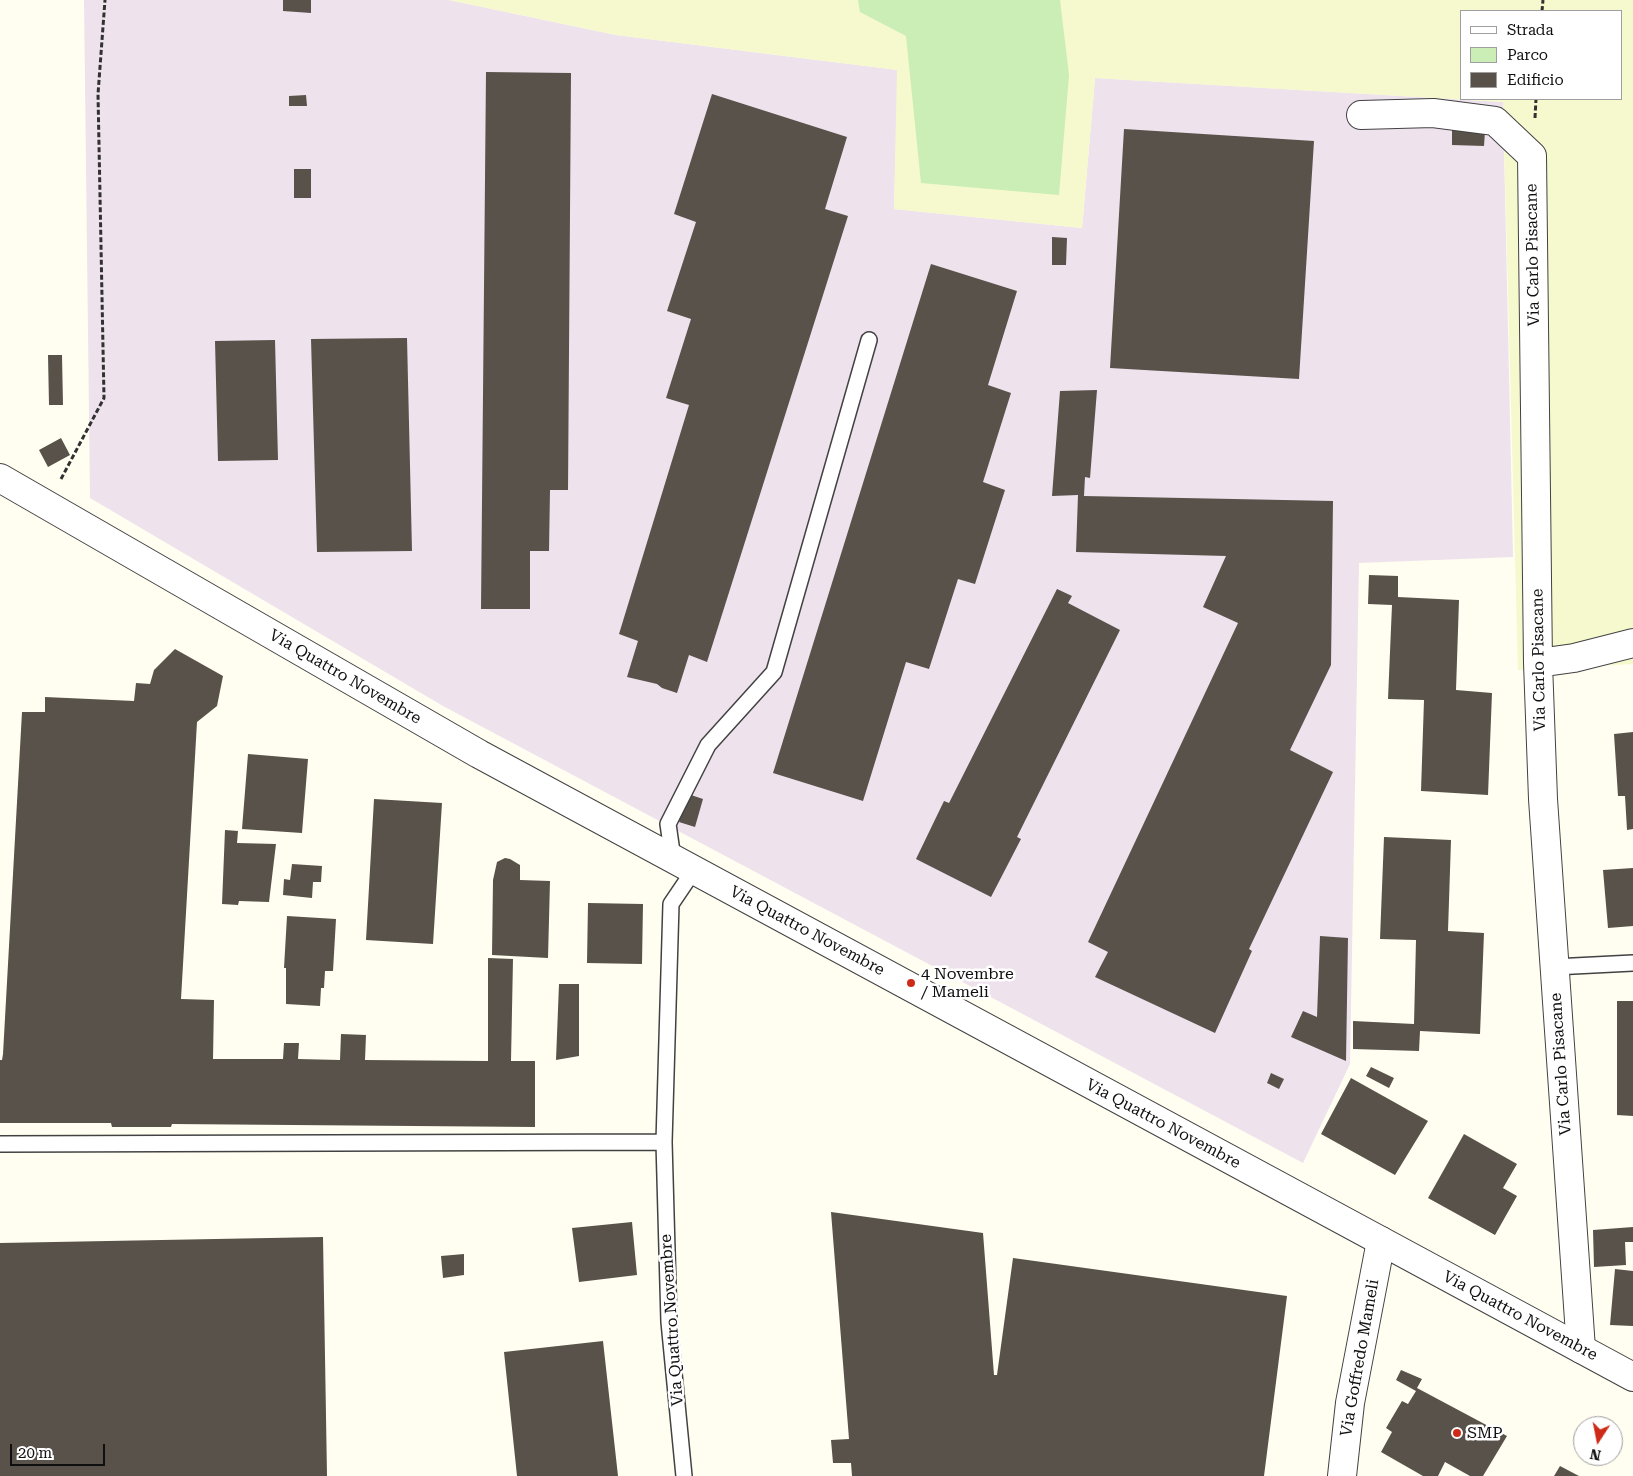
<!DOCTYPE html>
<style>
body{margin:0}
#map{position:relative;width:1633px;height:1476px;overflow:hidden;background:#fffef0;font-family:"Roboto Serif",serif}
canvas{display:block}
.legend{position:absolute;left:1460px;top:10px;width:162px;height:90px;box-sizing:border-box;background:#fff;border:1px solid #9f9f9f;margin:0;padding:6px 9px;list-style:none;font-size:15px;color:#0f0f0f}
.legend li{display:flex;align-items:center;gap:10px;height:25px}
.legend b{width:25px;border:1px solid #9f9f9f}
.north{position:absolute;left:1573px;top:1416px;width:50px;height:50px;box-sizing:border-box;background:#fff;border:1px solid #9f9f9f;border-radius:50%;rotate:191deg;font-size:14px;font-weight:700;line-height:20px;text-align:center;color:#0f0f0f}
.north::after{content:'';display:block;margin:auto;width:18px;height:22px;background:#cd2b18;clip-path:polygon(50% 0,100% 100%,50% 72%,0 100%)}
.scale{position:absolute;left:10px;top:1444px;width:95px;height:22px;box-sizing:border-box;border:2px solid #0f0f0f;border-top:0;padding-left:6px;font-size:15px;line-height:18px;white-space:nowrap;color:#0f0f0f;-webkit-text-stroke:4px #fff;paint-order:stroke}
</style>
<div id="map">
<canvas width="1633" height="1476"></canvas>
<ul class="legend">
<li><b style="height:6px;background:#fff"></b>Strada</li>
<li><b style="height:14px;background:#caeeb5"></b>Parco</li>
<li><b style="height:14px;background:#58524a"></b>Edificio</li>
</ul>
<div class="north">N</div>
<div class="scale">20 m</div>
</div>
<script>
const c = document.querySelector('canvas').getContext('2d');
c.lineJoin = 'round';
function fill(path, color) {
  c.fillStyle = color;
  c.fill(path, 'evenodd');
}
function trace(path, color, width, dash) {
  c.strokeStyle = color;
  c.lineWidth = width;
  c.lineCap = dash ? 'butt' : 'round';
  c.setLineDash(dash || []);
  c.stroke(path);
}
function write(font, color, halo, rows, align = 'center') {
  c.font = font + ' "Roboto Serif",serif';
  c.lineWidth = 5;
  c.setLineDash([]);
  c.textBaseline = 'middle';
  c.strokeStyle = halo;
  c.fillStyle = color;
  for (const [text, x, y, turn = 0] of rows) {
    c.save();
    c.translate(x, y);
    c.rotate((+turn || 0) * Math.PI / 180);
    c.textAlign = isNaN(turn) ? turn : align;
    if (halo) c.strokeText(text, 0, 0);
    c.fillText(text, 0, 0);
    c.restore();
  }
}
fill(new Path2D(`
 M84,0H449L616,35L898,70L894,209L1082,228L1095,78L1503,102L1513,557L1359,563L1350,1064L1303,1163L443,706L90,498Z`), '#eee2ed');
fill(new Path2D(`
 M449,0H1633V664L1518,670L1503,102L1095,78L1082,228L894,209L897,70L616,35ZM1462,11H1622V99H1462Z`), '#f6f8cd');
fill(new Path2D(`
 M858,0H1060L1069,75L1059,195L921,183L906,36L860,12Z`), '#caeeb5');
fill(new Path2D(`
 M283,0H311V13L283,11Z
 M486,72L571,73L568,490H550L549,551H530V609H481Z
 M712,94L847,137L825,209L848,216L707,662L689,655L677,693L662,688L657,684L627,677L638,641L619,634L689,405L666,398L691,319L667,311L696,222L674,214Z
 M306,95L307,106H289V96Z
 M1124,129L1314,141L1299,379L1110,368Z
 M1452,130L1485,131L1484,146L1452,145Z
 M294,169H311V198H294Z
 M1052,237L1067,238L1066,265H1052Z
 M931,264L1017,291L988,385L1011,393L983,482L1005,490L975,584L958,579L929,669L906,662L863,801L773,773Z
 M407,338L412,551L317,552L311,339Z
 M275,340L278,460L218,461L215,341Z
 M48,355H62L63,405H49Z
 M1097,390L1090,478L1085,477L1084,496L1333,501L1331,665L1290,750L1333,772L1249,949L1252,951L1215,1033L1095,977L1108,952L1088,942L1238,623L1203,607L1226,556L1076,552L1078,495L1052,496L1060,391Z
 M61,438L70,455L48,467L39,450Z
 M1369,575L1398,576V597L1459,600L1456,690L1492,693L1488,795L1421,791L1424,700L1388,699L1392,605L1368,604Z
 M1057,589L1072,596L1068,603L1120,630L1017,837L1021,839L991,897L916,859L944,801L949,803Z
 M175,649L223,676L217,706L197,722L181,999L214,1000L213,1059H283L284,1043H299L298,1059L340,1060L341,1034L366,1035L365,1060L488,1061V958L513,959L511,1061H535V1127L172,1124L171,1127H112L111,1123H0V1060H2L3,1054L22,712H45V697L134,701L136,683L150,684L154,670Z
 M1633,732V829L1627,830L1625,796H1618L1614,734Z
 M248,754L308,759L302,833L242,829Z
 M688,794L703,799L695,827L679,822Z
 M374,799L442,803L433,944L366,940Z
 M225,830L238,831L237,843L276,844L269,902L239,901L238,905L222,904Z
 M1384,837L1451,840L1448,931L1484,933L1480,1034L1420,1031L1419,1051L1353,1049V1021L1414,1024L1416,940L1380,939Z
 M505,858L510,859L520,865V880L550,881L548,958L492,955L493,880L497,862Z
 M292,864L322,866L321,882H313L312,898L283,895L284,879L290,880Z
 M1633,868V926L1608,928L1603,870Z
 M588,903L643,904L642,964L587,963Z
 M287,916L336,919L333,971H325L324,988H321L320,1006L286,1004V968H284Z
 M1320,936L1348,938L1346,1061L1291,1037L1303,1011L1317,1017Z
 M559,984H579V1056L556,1060Z
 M1617,1001H1633V1116L1617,1115Z
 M1371,1067L1394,1078L1389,1088L1366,1076Z
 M1271,1073L1284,1079L1279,1089L1267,1083Z
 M1351,1078L1428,1121L1395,1175L1321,1134Z
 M1464,1134L1517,1164L1503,1188L1517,1196L1495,1235L1428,1198Z
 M831,1212L983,1233L994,1375H997L1013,1258L1287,1296L1264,1476H852L851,1463H833L831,1440L849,1439Z
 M632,1222L637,1275L579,1282L572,1228Z
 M1633,1227V1242H1625L1626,1265L1594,1267L1593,1230Z
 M323,1237L327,1476H0V1243Z
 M464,1254V1275L443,1278L441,1256Z
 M1615,1269L1633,1271V1326L1610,1325Z
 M603,1341L618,1476H517L504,1352Z
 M1401,1370L1422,1379L1417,1388L1507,1436L1483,1476H1470L1445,1462L1438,1476H1423L1381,1452L1392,1432L1386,1428L1402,1401L1408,1404L1416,1391L1396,1380Z
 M1560,1466L1579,1476H1554Z`), '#58524a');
const service = new Path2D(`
 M673,859L668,824L708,745L774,672L869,340
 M1554,967L1633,963
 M0,1144L664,1142
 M684,1476L669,1322L664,1142L671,904L694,870`);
const minor = new Path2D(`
 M1361,115L1433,113L1495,121L1532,156L1538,663L1543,799L1581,1349
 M1538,663L1574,658L1633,643
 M1342,1476L1350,1403L1381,1241`);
const tertiary = new Path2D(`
 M0,478L479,754L1633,1377`);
trace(service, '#424242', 18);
trace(minor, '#424242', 30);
trace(tertiary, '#424242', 30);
trace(new Path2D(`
 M1542,11L1543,0
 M1535,118L1536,99
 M61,479L104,398L98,94L105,0`), '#313131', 3, [5, 2.5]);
trace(service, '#fff', 15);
trace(minor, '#fff', 28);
trace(tertiary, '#fff', 28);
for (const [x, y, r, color] of [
 [911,983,5,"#cd2b18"],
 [1457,1433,5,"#cd2b18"]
]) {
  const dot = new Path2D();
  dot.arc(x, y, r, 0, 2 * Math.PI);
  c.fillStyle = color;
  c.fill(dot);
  trace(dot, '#fff', 2);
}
write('16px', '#0f0f0f', '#fff', [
 ["Via Carlo Pisacane",1533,255,-91],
 ["Via Carlo Pisacane",1539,660,-91],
 ["Via Quattro Novembre",345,677,30],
 ["Via Quattro Novembre",807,931,28],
 ["Via Carlo Pisacane",1561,1064,-94],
 ["Via Quattro Novembre",1163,1124,28],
 ["Via Quattro Novembre",1520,1316,28],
 ["Via Quattro Novembre",672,1320,-94],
 ["Via Goffredo Mameli",1360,1358,-80]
]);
write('16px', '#0f0f0f', '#fff', [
 ["4 Novembre",921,974],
 ["/ Mameli",921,992],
 ["SMP",1467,1433]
], 'left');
</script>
